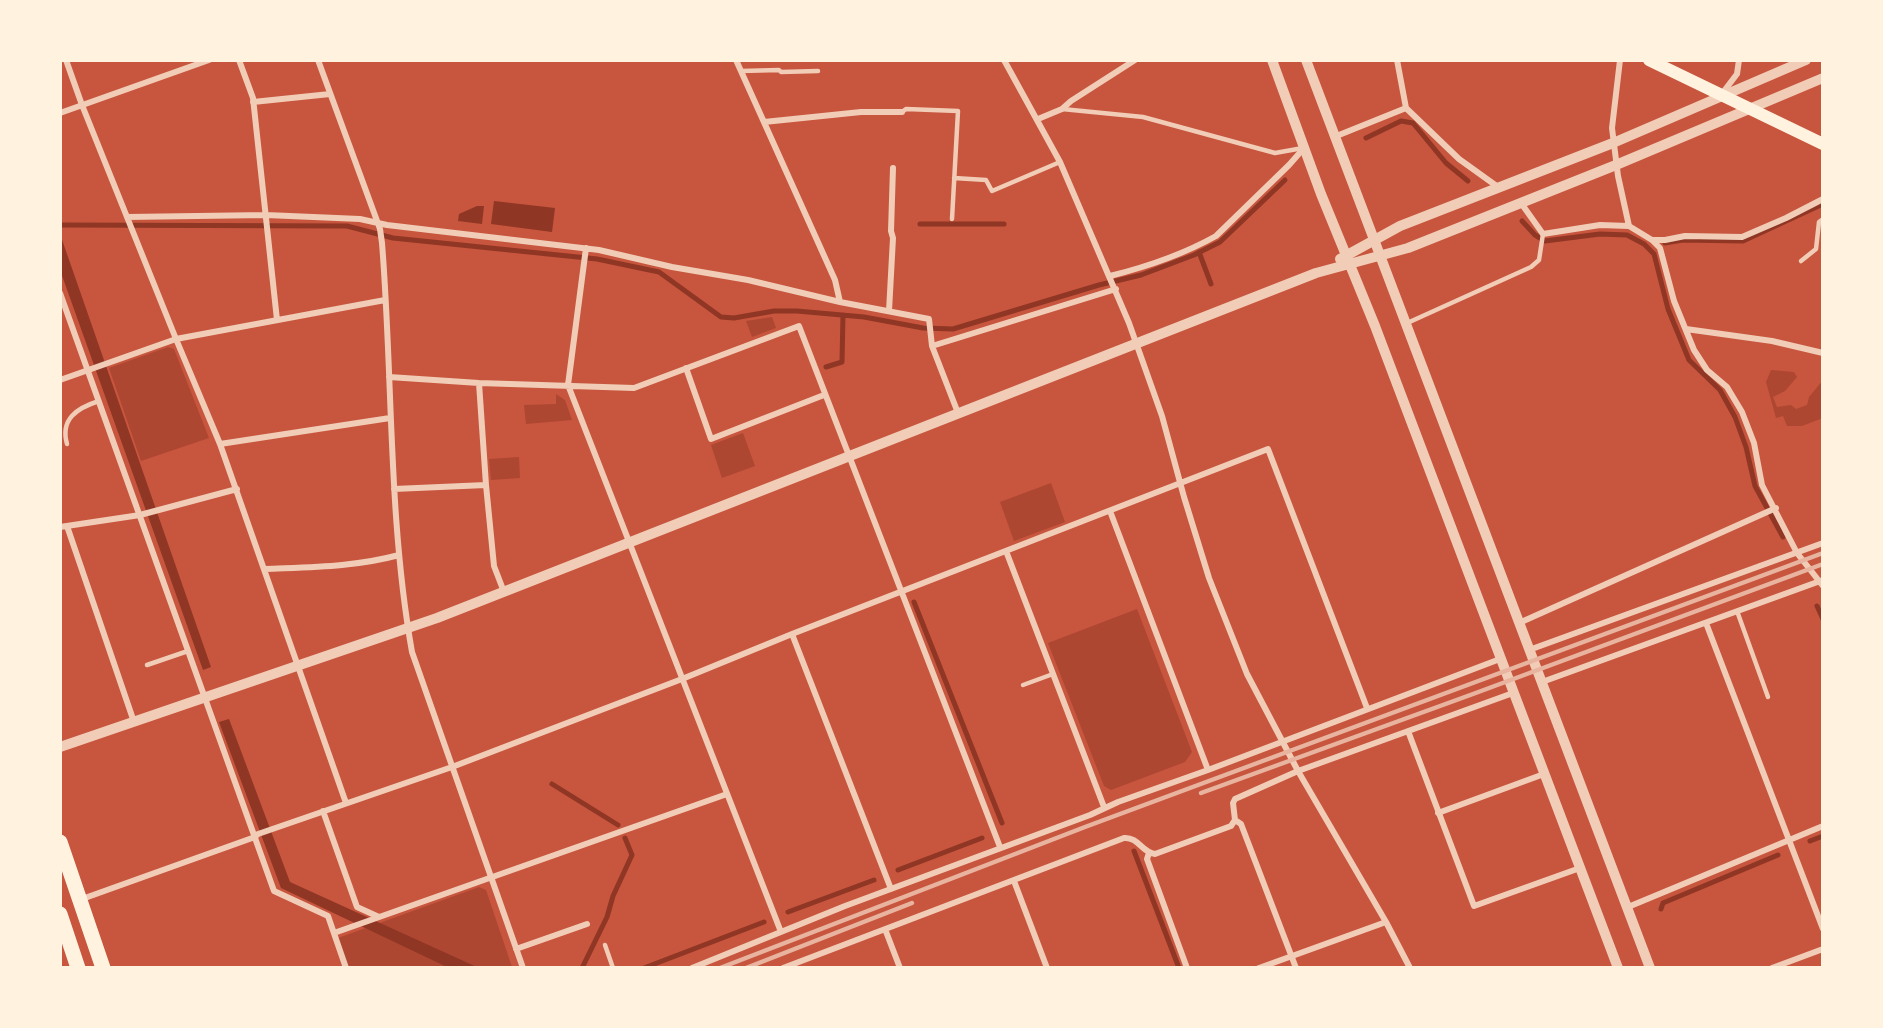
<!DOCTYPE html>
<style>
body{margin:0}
#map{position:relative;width:1883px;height:1028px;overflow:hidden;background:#c8553d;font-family:Jost,sans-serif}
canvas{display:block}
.frame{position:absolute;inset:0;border:62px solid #fff3e0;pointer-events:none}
</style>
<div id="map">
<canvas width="1883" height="1028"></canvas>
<div class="frame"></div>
</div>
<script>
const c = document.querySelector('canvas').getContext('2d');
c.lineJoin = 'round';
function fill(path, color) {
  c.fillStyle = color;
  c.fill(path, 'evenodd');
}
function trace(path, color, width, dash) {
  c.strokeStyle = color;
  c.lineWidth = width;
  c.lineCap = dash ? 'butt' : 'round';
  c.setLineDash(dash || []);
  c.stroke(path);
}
fill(new Path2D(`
 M772,317L776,328L752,337L746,321Z
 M168,347L174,349L209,438L141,461L109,368Z
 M1771,370L1794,372L1797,377L1785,391L1773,397L1777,407L1791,405L1796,409L1807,405L1809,397L1823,380V418L1802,426H1787L1783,416L1776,418L1766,382Z
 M556,394L565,400L572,420L526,424L524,405L556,404Z
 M743,433L755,466L722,478L711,445Z
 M519,457L520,478L491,480L489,459Z
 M1051,483L1065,522L1014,541L1000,502Z
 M1137,609L1192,752L1185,762L1111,790L1104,786L1048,643Z
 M479,887L486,890L512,967L515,968H348L338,938Z`), '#ae4732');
fill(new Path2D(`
 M494,201L555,208L552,232L491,224Z
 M477,206H484L482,224L458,221L459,214Z
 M60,234L211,667L203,670L60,270Z
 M229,719L290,882L479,968H449L281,888L219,722Z`), '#8f3625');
trace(new Path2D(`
 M1366,138L1401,121L1413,123L1446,163L1468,181
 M1522,221L1535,235L1545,241L1600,234L1627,235L1644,244L1654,254L1668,309L1689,360L1720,390L1735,417L1746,447L1755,486L1783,537
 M920,224H1004
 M60,225L347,226L393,238L597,259L659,272L721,317L734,318L774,311H797L864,317L923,328L953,329L1099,285L1141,275L1194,255L1220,242L1285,180
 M1665,243L1683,240L1743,241L1823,204
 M1199,252L1211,284
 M826,367L842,362L843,315
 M914,602L1002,823
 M1817,606L1823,619
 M552,784L618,825
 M1810,841L1823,836
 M1134,851L1179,968
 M898,870L982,838
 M1661,909L1663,903L1778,855
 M788,912L874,880
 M582,968L607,917L613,896L632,855L625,838
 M644,968L764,922`), '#8f3625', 5);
trace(new Path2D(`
 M741,71L779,70L781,72L818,71
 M1062,109L1143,117L1275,153L1303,148
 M902,112L906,109L958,111L952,219
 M954,178L986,180L992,191L1060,162
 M1801,261L1816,249L1819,222L1823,219
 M1405,324L1531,267L1539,260L1543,234
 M67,444C60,419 77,408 99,401
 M1737,611L1768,697
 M147,665L188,651
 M1023,685L1053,674
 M605,945L613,968`), '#f1ccb7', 4.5);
trace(new Path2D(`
 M66,60L82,105L176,339L220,444L346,803
 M239,60L253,98L277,320
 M318,60L380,229L382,243C393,380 388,517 412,652L523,968
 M736,60L835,280L840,302
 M1004,60L1060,162L1129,323L1162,416L1184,497L1209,578L1247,674L1298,771L1386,922L1410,968
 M1397,60L1406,108L1459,159L1498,187
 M1620,60L1612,128L1618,176L1629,226L1652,240L1660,248L1674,301L1694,350L1707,370L1727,387L1742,412L1754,443L1762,485L1797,553L1823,586
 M1721,95L1737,74L1739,60
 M253,102L330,94
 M60,113L209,60
 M1038,119L1062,109L1071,101L1135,60
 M764,122L861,112H902
 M1334,137L1406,108
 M1521,203L1543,234L1600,225L1629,226
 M127,217L266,215L360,219L387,225L599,250L672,267L748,280L840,302L929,319L932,346L1116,289
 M1652,240H1665L1685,236L1742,237L1786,218L1823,199
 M586,248L568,385L781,932
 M1110,276C1146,267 1184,254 1216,236L1289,165L1304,148
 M60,293L274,891L328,916L346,968
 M889,311L893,238L891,231L893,168
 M1686,329L1772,341L1823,353
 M932,346L958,413
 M686,368L711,439L824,395
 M389,377L479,383L634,388L799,326L1000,847
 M60,380L176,339L385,300
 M479,383L486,485L494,566L504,592
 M220,444L390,418
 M394,489L486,485
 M1110,511L1208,770
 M67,526L134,722
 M60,527L140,515L237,489
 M1006,551L1104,807
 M265,569C310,567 355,567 399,555
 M1519,623L1776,508
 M1706,623L1823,929
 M792,634L891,889
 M1529,650L1823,543
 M1542,682L1823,580
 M1408,731L1474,906L1580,868
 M323,811L357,907L379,917
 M1438,813L1544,774
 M1235,820L1241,824L1296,968
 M1149,853L1147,859L1187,968
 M1014,881L1047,968
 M82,899L255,837L258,834L452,767L682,679L792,634L1268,449L1367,708
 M1628,907L1823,826
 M885,929L900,968
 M334,933L727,794
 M516,949L587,924
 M692,968L845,906L1090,815L1118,802L1208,770L1500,659
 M783,968L1124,838C1139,837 1141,852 1155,854L1231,826L1235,820L1233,803L1235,799L1298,771L1513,693
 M1259,968L1386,922
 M1772,968L1823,949`), '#f1ccb7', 6);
trace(new Path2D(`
 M1272,60L1321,194L1375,326L1618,968
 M1306,60L1650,968
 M1340,259L1400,226L1613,143L1806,60
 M60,747L437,618L1316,273L1408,248L1616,165L1823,78`), '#f1ccb7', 10);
trace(new Path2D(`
 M1649,60L1823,144`), '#fff3e0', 12);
trace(new Path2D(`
 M60,842L103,968
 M60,914L78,968`), '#fff3e0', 15);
trace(new Path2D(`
 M1201,793L1473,694L1823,564
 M720,968L1085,827L1823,553
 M746,968L912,903`), '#e9b49f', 4.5);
</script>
